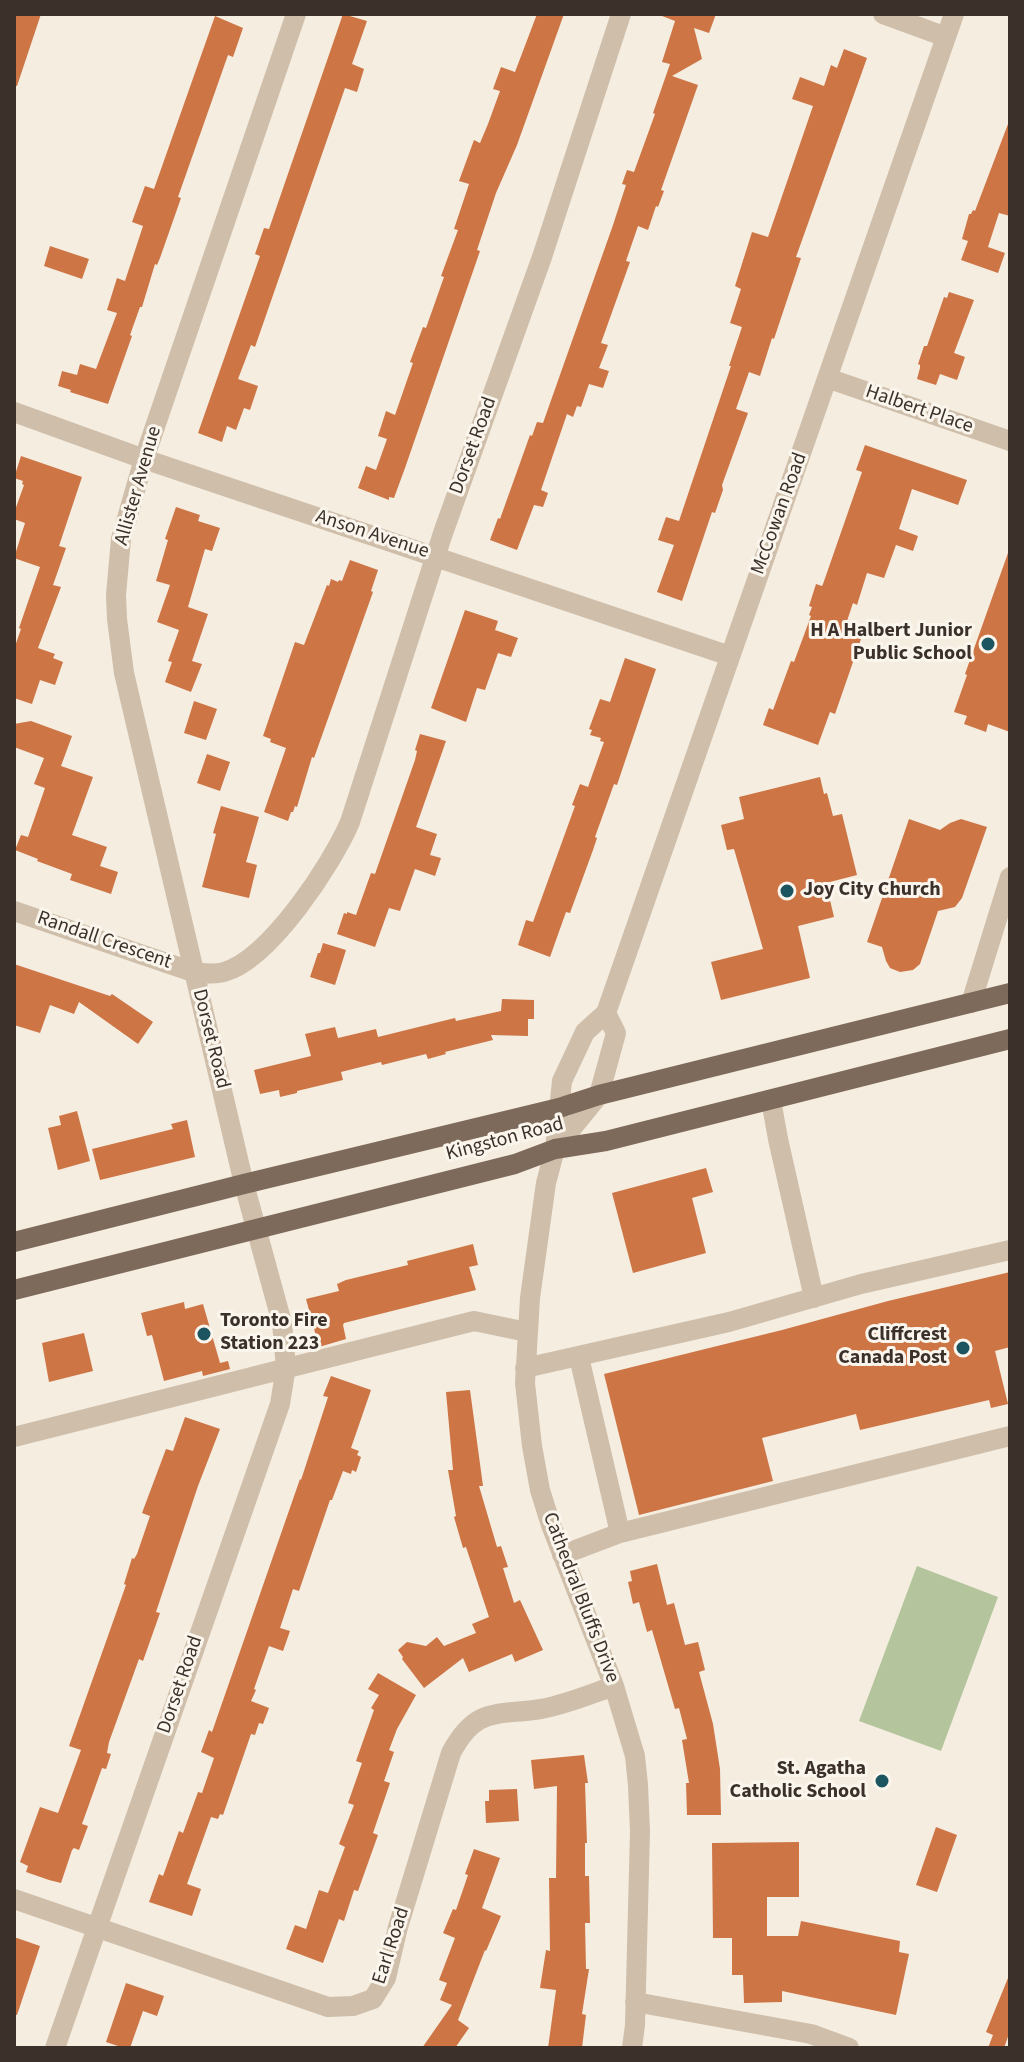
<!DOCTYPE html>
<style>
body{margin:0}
#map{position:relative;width:1024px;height:2062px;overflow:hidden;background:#f5ede0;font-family:"Source Sans 3",sans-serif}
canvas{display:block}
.frame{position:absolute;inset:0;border:16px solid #3b312a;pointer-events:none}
</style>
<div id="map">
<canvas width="1024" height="2062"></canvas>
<div class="frame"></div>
</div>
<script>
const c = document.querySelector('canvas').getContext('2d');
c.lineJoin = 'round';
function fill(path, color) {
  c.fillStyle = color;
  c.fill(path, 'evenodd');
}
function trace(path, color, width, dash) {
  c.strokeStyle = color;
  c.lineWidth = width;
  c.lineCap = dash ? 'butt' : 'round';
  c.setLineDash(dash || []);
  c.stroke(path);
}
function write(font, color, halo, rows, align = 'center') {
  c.font = font + ' "Source Sans 3",sans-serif';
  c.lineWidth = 6;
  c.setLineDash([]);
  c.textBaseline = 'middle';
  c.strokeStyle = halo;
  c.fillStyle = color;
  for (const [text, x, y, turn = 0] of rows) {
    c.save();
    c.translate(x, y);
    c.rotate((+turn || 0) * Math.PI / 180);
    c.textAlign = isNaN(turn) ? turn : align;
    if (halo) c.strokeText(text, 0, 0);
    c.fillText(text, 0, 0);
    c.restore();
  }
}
fill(new Path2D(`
 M917,1566L998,1597L941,1751L859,1721Z`), '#b4c59e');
fill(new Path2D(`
 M14,14H41L17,86H14Z
 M343,14L367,21L352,64L364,69L357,92L345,88L255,347L251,345L238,379L258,386L250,410L244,408L236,430L227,426L222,442L198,433L260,256L255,254L264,228L269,229Z
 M537,14H564L517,145L496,193L477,250L480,251L405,468L394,498L389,497V500L358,488L366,466L376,470L387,439L378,436L386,411L395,415L413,363L410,362L423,327L426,328L444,277L441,276L458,230L454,229L469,184L459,181L474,140L480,143L488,124L500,91L493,89L501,67L515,72Z
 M662,14H716L709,33L694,28L702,59L672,76L698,85L661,190L664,191L658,207L656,206L648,230L638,226L626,261L630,262L601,343L608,345L599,368L609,371L603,388L589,384L581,407L577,406L573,417L567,414L541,490L548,493L543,507L534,505L517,550L490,540L498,518L500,519L530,435L532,436L537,422L543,423L613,225L626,185L622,184L627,170L634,172L655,114L653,113L670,64L662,62L675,21L662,16Z
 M215,16L243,28L233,57L228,55L178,197L181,198L160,258L157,265L155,264L142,307H140L130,335L132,336L108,404L70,392L71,390L58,386L62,371L77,375L80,364L96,369L117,313L107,310L117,278L125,281L143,226L132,222L145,186L154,189Z
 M844,49L867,58L796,257L801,258L774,339L772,338L760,376L749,372L736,409L748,413L722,485L723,490L715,513L712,512L682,601L657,592L674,545L658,540L666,517L679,521L731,366H729L742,327L730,323L741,289L735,286L752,232L768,237L813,106L792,99L800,77L824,86L831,65L837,68Z
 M1008,124H1010V216L999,213L988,247L1005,253L998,273L961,260L968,241L962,239L969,214H971L973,210L975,211Z
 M50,246L89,259L82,279L44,266Z
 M949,292L974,300L954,353L965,357L957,380L940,374L936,385L917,379L920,368V365L918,364L924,346H927L944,297L947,298Z
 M865,445L967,480L958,505L912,489L899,529L918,536L913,551L896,545L884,578L867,573L857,605L853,603L843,633L861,639L835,714L830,712L818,745L763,725L769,708L773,710L791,661L794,662L811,616L809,615L812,607L809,606L816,584L822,586L823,584L862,472L856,470Z
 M21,456L82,477L59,546L66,548L53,585L61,587L38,648L55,654L53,658L63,662L55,685L40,680L32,704L14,698V649L21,629L19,628L40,567L14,558L25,523L14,519V513L24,485L22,484L23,481L14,478Z
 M176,507L200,515L198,521L220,528L212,551L205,549L188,607L208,614L192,661L202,664L191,692L165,682L172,662L168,661L179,630L157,622L170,585L156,581L168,540L165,539Z
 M1008,553L1010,554V732L988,724L986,732L964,724L967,716L954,712L967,675L965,674Z
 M350,560L378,570L371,591L373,592L314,758L312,757L297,807L295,806L293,812H291L288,821L264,812L286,748L270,742L271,739L263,736L295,642L304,645L327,585L329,586L331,579L338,582L339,580L342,581Z
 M465,610L498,621L495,630L518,638L511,657L498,653L485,690L477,688L466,722L431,708Z
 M625,658L656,669L617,785L614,784L595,837L597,838L593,850L570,913L566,912L550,957L518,945L526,920L533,922L575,806L572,805L580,784L588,787L604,742L600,741L601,738L590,735L592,730L589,729L600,699L610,702Z
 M194,701L217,709L206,740L184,733Z
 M31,721L72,736L61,766L93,777L72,835L107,847L100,866L118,872L111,894L70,880L72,874L37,861L38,859L15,850L21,835L28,837L45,788L34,784L44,758L14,747V724Z
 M420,734L446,741L416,827L437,834L430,855L441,858L435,876L415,869L400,911L389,908L375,947L337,934L344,913L347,914V912L356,915L371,873L375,874L415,760L417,751L415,750Z
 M207,754L230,762L220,791L197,783Z
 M820,777L824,794L827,793L833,816L842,814L857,875L826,883L834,917L798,926L810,978L721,1000L711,962L763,949L734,849L727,850L721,825L744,819L739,797Z
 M221,806L259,817L246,862L257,865L249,898L202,887L216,834L213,833Z
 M909,819L940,830L950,823L961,819L987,827L962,898L955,907L938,911L920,964L913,970L900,972L890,968L886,961L882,947L867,942Z
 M323,943L346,950L335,985L310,977L318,953H320Z
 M14,964L110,996L112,994L153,1022L138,1044L79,1002L74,1014L50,1005L40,1033L14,1025Z
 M502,999L534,1000V1019H528V1036L491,1035L493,1040L445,1052L446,1054L428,1059L426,1054L382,1065L381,1062L341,1072L343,1080L297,1091V1093L280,1097L279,1090L260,1094L254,1070L311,1056L305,1034L335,1027L338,1038L376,1029L378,1037L455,1018L456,1021L501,1011Z
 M77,1111L90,1161L58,1170L48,1128L61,1125L59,1116Z
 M187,1120L195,1157L100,1180L92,1149L173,1129L171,1124Z
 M706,1168L713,1192L692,1198L706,1253L633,1273L612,1193Z
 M473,1244L478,1265L469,1267L476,1290L344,1323L343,1325L346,1339L319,1347L306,1299L339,1291L337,1284L346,1280L408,1265L407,1261Z
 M1010,1272V1347L995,1351L1008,1404L991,1408L989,1400L860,1430L856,1414L762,1438L773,1481L639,1515L604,1374L782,1330L888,1301Z
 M184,1302L185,1309L203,1304L220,1363L228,1361L230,1369L203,1376L202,1371L164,1381L152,1335L147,1336L141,1313Z
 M84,1333L93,1371L49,1382L42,1343Z
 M331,1376L371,1390L351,1448L359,1451L357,1455L361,1457L356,1472L352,1470L351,1474L343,1471L332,1500H330L299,1591L293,1589L280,1628L290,1631L283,1651L269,1646L254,1689L256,1690L251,1701L269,1708L263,1724L259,1723L255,1735L251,1734L223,1815L220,1814L218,1819L211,1817L187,1884L201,1889L192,1916L149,1902L159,1874L163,1876L179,1831L183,1833L198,1792L202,1793L214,1758L201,1752L209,1730L212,1732L300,1479L301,1480L328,1397L323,1396Z
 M470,1390L483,1486H479L497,1547L501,1546L508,1567L503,1568L514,1603L520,1600L543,1650L515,1662L512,1654L469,1672L463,1658L424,1688L402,1659L403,1657L398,1650L407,1642L426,1646L437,1637L444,1646L476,1633L472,1624L489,1617L466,1547L463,1548L454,1517L456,1516L448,1470H453L446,1392Z
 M185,1417L220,1429L198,1486L156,1612L160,1613L143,1661L139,1659L109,1742L107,1753L111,1754L106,1769L102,1768L82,1824L88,1826L79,1850L74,1848L72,1850L61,1883L49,1880L26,1872L28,1866L20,1862L40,1807L58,1813L81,1750L69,1746L126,1585L124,1584L132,1558L134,1559L137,1554L150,1516L142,1513L166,1449L173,1451Z
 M657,1564L667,1605L674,1603L685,1645L698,1642L705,1670L699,1672L713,1724L720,1769L721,1815H687L686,1783H689L682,1740L687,1739L679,1708L675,1709L652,1630L647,1632L639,1602L633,1604L628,1582L632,1581L630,1571Z
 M378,1673L416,1695L397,1729L389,1750L394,1752L384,1781L390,1783L373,1833L378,1835L358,1891L354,1890L344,1921L339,1919L323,1963L286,1949L295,1925L306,1929L319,1890L328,1893L345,1847L339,1844L354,1805L348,1803L362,1763L356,1761L374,1710L371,1708L379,1695L368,1689Z
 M584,1755L588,1783H585L587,1843H585V1876H589L590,1923H585L586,1969H589L582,2014L586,2015L582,2048H548L556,1990L540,1988L546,1950L550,1951L549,1878H556L557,1786L534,1789L531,1760Z
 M517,1789L519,1821L486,1823L485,1801H489V1790Z
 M936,1827L957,1835L937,1892L916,1885Z
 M799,1842V1897H767V1936H798L801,1921L900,1941L899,1952L909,1954L896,2015L782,1991V2002L744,2003L743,1975H732V1938H713L712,1843Z
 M474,1849L500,1858L482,1908L501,1916L486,1951L485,1950L458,2020L469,2028L455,2048H422L452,2005L440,2000L447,1983L439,1980L455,1938L443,1933L453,1909L456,1910L468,1875L465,1874Z
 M14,1937L40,1946L17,2015H14Z
 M1008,1978L1010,1979V2031L1004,2048H988L993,2035L986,2032Z
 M126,1983L164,1996L157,2016L143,2011L130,2048H124L106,2042Z`), '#cd7545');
trace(new Path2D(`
 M883,14L946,37
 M827,378L1010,441
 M14,412L144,459L730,656
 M14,911L193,972C204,973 214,975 224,972C270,959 332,864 350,822L443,533L542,257L621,14
 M971,1003L1010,877
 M771,1100L778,1139L814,1298
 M555,1149L599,1095L616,1033L606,1013
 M579,1357L620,1533L1010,1436
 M525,1368L729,1322L861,1284L1010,1250
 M14,1437L474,1321L527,1332
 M562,1555L620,1533
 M14,1899L328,2007L353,2006L373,1999L386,1978L398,1927L451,1753C476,1706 496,1716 541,1709C565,1705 591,1694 614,1686
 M635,2002L811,2034L849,2048
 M55,2048L280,1404L286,1367L282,1323L244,1184L124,673L117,619L116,595L121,539L144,459L296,14
 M632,2048L635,2025L640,1831L638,1785L635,1756L614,1686L551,1525L540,1490L532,1446L525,1383L530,1298L546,1183L555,1149L562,1081L585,1032L606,1013L954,14`), '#cebeaa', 20);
trace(new Path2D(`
 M14,1242L244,1184L559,1108L599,1095L1010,993
 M14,1290L515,1164L555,1149L606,1141L1010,1039`), '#7e6a5a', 20);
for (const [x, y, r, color] of [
 [988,644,8,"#1c5460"],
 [787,891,8,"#1c5460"],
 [204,1334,8,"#1c5460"],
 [963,1348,8,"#1c5460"],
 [882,1781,8,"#1c5460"]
]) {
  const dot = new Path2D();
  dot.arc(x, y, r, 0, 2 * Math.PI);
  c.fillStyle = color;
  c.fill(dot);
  trace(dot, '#fbf6ed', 3);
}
write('20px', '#3b312a', '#fbf6ed', [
 ["Halbert Place",919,410,19],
 ["Dorset Road",474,446,-70],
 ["Allister Avenue",139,486,-74],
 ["McCowan Road",780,514,-70],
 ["Anson Avenue",372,535,18],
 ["Randall Crescent",104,941,19],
 ["Dorset Road",210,1039,76],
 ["Kingston Road",505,1140,-15],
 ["Cathedral Bluffs Drive",580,1598,69],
 ["Dorset Road",181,1685,-71],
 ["Earl Road",392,1946,-72]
]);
write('bold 20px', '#3b312a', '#fbf6ed', [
 ["H A Halbert Junior",972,632],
 ["Public School",972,655],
 ["Joy City Church",803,891,"left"],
 ["Toronto Fire",220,1322,"left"],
 ["Station 223",220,1345,"left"],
 ["Cliffcrest",947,1336],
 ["Canada Post",947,1359],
 ["St. Agatha",866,1770],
 ["Catholic School",866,1793]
], 'right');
</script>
